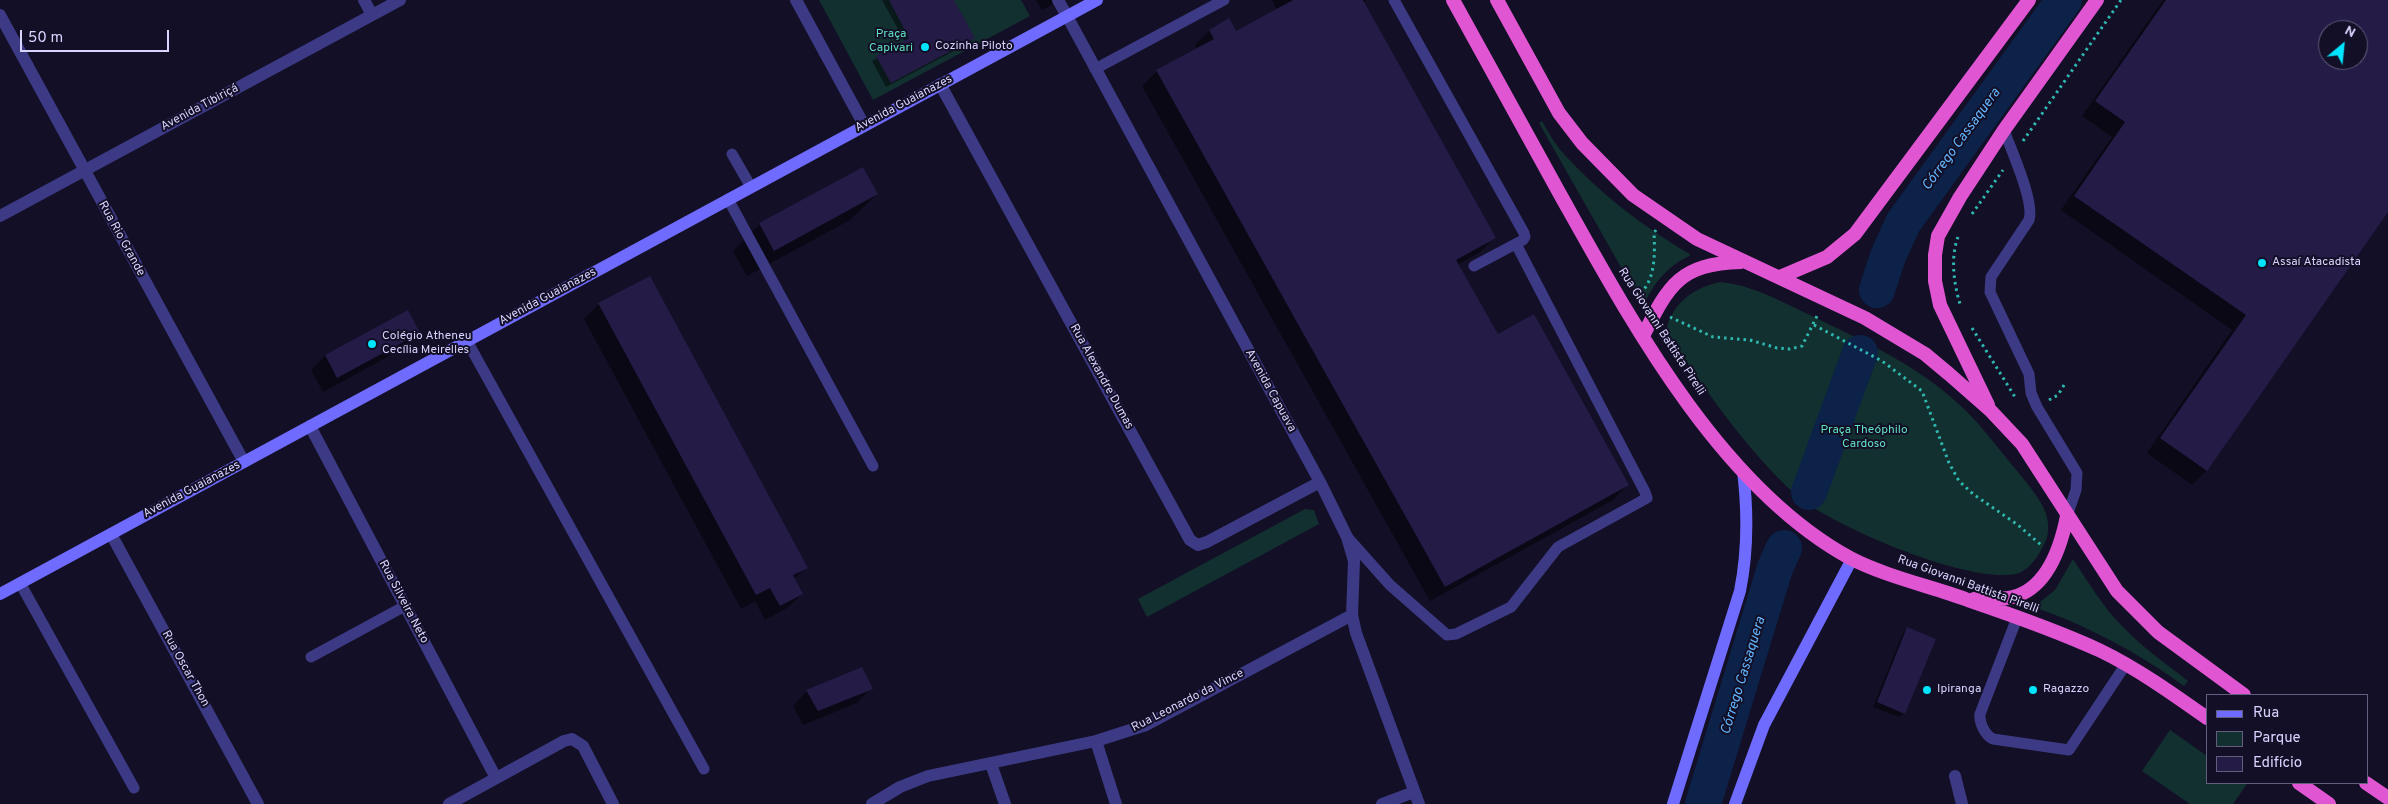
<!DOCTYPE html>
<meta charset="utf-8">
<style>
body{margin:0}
#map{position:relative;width:2388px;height:804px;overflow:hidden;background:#130f26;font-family:Overpass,sans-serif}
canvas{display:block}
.legend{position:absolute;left:2206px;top:694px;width:162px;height:90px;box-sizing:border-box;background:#130f26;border:1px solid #625e7d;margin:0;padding:6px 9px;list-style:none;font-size:15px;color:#d9d4ff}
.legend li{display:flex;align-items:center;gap:10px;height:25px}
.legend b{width:25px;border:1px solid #625e7d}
.north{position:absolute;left:2318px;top:20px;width:50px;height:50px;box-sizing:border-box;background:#130f26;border:1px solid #625e7d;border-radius:50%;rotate:28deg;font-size:14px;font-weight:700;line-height:20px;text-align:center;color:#d9d4ff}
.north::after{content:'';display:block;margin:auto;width:18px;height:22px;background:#00e5ff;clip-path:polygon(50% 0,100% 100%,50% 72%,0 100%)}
.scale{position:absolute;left:20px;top:30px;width:149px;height:22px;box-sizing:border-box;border:2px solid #d9d4ff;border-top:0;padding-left:6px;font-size:15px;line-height:18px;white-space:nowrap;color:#d9d4ff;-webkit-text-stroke:4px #130f26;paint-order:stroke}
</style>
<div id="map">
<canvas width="2388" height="804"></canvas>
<ul class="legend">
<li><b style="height:6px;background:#6f6bff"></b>Rua</li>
<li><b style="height:14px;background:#12302f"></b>Parque</li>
<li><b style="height:14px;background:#241b47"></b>Edifício</li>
</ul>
<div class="north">N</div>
<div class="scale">50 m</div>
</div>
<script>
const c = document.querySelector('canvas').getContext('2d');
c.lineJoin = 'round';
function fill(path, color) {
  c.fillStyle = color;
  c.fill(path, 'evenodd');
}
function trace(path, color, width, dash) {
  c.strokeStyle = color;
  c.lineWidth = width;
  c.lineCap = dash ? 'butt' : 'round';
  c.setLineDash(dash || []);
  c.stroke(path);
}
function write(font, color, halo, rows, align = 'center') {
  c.font = font + ' Overpass,sans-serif';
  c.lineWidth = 4;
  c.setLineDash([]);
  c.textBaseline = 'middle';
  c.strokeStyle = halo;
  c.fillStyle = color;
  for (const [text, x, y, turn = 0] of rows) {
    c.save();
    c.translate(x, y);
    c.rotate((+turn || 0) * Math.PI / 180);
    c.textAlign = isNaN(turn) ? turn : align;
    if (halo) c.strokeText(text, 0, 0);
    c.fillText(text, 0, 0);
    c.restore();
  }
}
fill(new Path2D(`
 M819,0H1021L1030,16L873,100Z
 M1542,121C1548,132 1555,144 1563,153C1600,194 1644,227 1691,255C1667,266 1654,283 1643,306L1539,123Z
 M1720,282C1753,285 1782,302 1812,316C1867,343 1918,365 1963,408C1983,427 2000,451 2018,472C2032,490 2054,512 2047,537C2042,551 2032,568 2019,573C1974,587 1832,526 1797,496C1745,449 1705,389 1666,331C1672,303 1693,288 1720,282Z
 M1305,509L1314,510L1319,524L1147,617L1138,599Z
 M2073,559C2088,582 2103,607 2123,627C2142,647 2165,663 2188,681L2184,686C2137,652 2088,626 2034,607L2055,590Z
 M2170,730L2207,756V783L2247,784L2233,804H2190L2142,771Z`), '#12302f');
fill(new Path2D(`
 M882,0H953L973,38L969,43L886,87L872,61L905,42Z
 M1036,0H1060L1042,10Z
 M1272,0H1366L1364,3L1494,238L1480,252L1457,265L1497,336L1627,485L1613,500L1430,601L1142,86L1157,71L1197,49L1195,45L1209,31L1236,33L1277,10Z
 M2163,0H2388V209L2206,471L2192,485L2147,453L2232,330L2061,210L2112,137L2082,116ZM2328,30H2358V60H2328Z
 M877,194L850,220L747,276L733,251L760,224Z
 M599,304L806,567L794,579L802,594L787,608L765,620L755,601L741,609L584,319Z
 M419,333L404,348L323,392L311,370L325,356Z
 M1907,629L1904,713L1899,717L1873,707L1903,633Z
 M871,688L857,703L803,725L793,706L807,691Z`), '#0007');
trace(new Path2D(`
 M1760,564L1775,568`), '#0c2248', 6);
trace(new Path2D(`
 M1877,290L1888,256L1903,223L2064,0
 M1809,492L1860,353
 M1703,804L1775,568L1784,548`), '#0c2248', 36);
fill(new Path2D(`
 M889,0H954L975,38L891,83L876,56L909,38Z
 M1293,0H1363L1496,238L1456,260L1498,334L1534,314L1629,485L1445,587L1156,70L1214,39L1209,30L1229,18L1236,31Z
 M2166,0H2388V212L2207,471L2160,438L2246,315L2074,196L2125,122L2095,101ZM2328,30H2358V60H2328Z
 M863,167L878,194L774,251L759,223Z
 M650,276L808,568L793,575L803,594L780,606L770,588L756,595L598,303Z
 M408,310L420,333L337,378L325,355Z
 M1907,627L1936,639L1905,714L1877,702Z
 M862,667L873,689L818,711L806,690Z`), '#241b47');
trace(new Path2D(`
 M2023,141L2121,0
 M1972,214L2003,170
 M1958,237C1950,258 1954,286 1961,307
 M1635,297C1656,285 1655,254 1654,233L1656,230
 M1670,317L1713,337L1750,340L1777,348L1790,349L1802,346L1818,314
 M1814,325L1882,361L1922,391L1949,463L1959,481L1973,494L2018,525L2041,545
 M1972,328L2015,397
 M2049,400L2058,395L2064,385`), '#2fb8b0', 3, [2.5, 4]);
trace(new Path2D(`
 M1394,0L1524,233L1525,237L1523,240L1474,266
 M1095,69L1224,0
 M2004,130C2011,150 2035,202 2029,220L1991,277L1990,292L2029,374L2031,393L2037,407L2077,473L2076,490L2067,516
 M732,154L751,187
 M728,199L873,466
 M467,341L704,769
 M1348,538L1390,585L1447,635L1456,634L1511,607L1558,547L1647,498L1645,492L1516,244
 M20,583L134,788
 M2017,618L1980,714C1979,723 1985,735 1993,739L2069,750L2126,664
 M311,657L405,606`), '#3d3a85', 11);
trace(new Path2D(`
 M364,0L372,15
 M796,0L864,125
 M0,15L244,462
 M1067,16L1320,482L1347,537L1354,561L1352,615L1356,633L1419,804
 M940,84L1190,540L1198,545L1207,542L1320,482
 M0,216L400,0
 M310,426L496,778
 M111,534L258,804
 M1096,741L1116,804
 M991,764L1005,804
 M1955,776L1962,804
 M449,804L564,741L572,739L583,746L613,804
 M872,804L900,787L928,776L1096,741L1146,725L1352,615
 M1382,804L1414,792`), '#3d3a85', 12);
trace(new Path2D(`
 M1058,0L1067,16`), '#3d3a85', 12);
trace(new Path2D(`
 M0,594L1097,0
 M1673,804L1740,591C1748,551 1748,512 1743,471
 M1735,804L1764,725L1852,559`), '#6f6bff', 12);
trace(new Path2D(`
 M1453,0C1489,65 1525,130 1561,196C1631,321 1720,487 1850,558C1887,577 1930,586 1968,600C2012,615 2058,631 2101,651C2138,669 2173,694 2207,718
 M1497,0L1559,113L1582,143L1633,195L1697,239L1865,318L1925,354L1949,374L1990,410L2022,444L2117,591L2158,632L2244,695
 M1780,277L1827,257L1855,234L2029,0
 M1643,336C1669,285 1679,264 1741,262
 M1988,405L1940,305L1935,281V255L1938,236L1960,197L2004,130L2097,0
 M1974,599C1987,598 2001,600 2013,597C2048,588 2061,546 2067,516
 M2299,783L2329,804
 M2366,783L2388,798`), '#e055d1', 14);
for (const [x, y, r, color] of [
 [925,47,5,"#00e5ff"],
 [2262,263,5,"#00e5ff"],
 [372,344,5,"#00e5ff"],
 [1927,690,5,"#00e5ff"],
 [2033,690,5,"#00e5ff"]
]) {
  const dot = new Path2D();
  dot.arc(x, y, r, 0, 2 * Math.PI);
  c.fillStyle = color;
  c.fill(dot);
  trace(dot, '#130f26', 2);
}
write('12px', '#5fe0c0', '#130f26', [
 ["Praça",891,35],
 ["Capivari",891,49],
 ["Praça Theóphilo",1864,431],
 ["Cardoso",1864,445]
]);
write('12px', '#d9d4ff', '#130f26', [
 ["Cozinha Piloto",935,47],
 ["Assaí Atacadista",2272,263],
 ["Colégio Atheneu",382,337],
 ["Cecília Meirelles",382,351],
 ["Ipiranga",1937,690],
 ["Ragazzo",2043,690]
], 'left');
write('12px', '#d9d4ff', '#130f26', [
 ["Avenida Guaianazes",904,104,-28],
 ["Avenida Tibiriçá",200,108,-28],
 ["Rua Rio Grande",121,239,61],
 ["Avenida Guaianazes",548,297,-28],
 ["Rua Giovanni Battista Pirelli",1661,332,57],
 ["Rua Alexandre Dumas",1101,377,61],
 ["Avenida Capuava",1270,391,61],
 ["Avenida Guaianazes",192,490,-28],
 ["Rua Giovanni Battista Pirelli",1968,585,20],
 ["Rua Silveira Neto",403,602,62],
 ["Rua Oscar Thon",185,669,61],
 ["Rua Leonardo da Vince",1188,701,-27]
]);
write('italic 14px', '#62b6ff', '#130f26', [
 ["Córrego Cassaquera",1962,140,-54],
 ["Córrego Cassaquera",1744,676,-73]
]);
</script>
